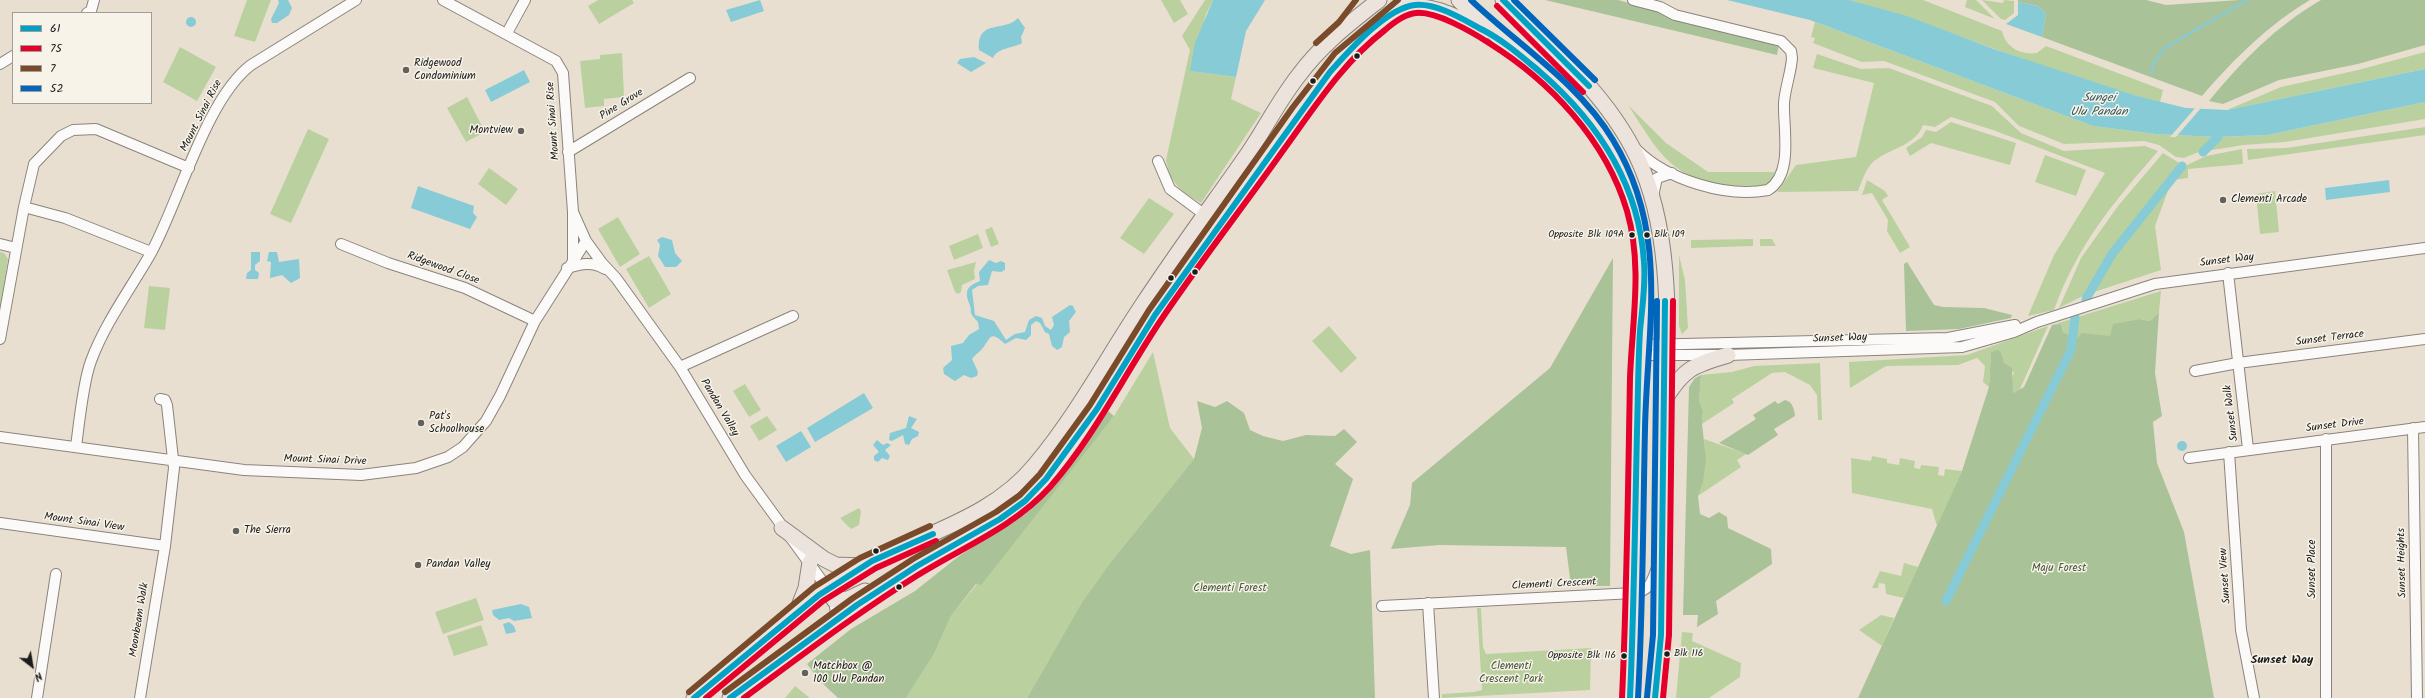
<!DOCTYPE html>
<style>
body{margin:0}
#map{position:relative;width:2425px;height:698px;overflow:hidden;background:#e9dfd1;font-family:Kalam,sans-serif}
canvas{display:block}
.legend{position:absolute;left:12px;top:12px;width:140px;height:92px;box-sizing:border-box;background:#f7f3e8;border:1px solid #9f9d96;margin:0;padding:5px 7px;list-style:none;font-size:12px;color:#1c1c1c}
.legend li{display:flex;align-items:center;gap:8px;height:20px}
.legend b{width:20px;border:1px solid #9f9d96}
.north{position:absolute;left:12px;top:646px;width:40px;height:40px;-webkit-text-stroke:3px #f7f3e8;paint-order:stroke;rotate:149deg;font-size:11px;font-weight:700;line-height:16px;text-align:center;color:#1c1c1c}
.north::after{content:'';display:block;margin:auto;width:14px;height:18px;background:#1c1c1c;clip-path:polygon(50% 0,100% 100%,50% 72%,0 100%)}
</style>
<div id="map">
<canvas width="2425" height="698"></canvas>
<ul class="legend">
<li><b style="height:5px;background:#01a2c5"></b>61</li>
<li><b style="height:5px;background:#e4002b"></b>75</li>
<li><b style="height:5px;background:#7a4b2a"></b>7</li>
<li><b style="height:5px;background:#0065bd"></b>52</li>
</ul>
<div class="north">N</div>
</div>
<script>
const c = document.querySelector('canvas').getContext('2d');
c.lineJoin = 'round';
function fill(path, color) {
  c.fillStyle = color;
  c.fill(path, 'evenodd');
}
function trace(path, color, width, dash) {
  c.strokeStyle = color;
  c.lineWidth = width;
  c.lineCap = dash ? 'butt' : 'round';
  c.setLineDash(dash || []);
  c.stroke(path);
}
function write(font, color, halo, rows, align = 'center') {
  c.font = font + ' Kalam,sans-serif';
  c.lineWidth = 3;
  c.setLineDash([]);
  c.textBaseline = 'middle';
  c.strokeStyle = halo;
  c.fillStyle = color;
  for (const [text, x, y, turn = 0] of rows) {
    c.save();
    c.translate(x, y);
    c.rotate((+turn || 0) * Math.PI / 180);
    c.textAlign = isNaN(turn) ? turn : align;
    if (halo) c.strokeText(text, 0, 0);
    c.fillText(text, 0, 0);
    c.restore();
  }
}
fill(new Path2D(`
 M247,0H271L255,42L234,36Z
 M598,0H632L634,3L599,24L588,6Z
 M1161,0H1180L1188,14L1174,23Z
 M1205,0H1213L1206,14L1191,71L1236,77L1231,99L1261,113L1201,203C1181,191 1170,184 1166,160L1190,50L1182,36Z
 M1849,0H1923L2002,31C2006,48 2021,55 2037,53L2046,46L2163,90L2160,102C2054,76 1954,29 1849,0Z
 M1967,0H1976L1995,19L1965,7Z
 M1982,0L2003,3L2004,0L2014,1V13L2005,20L2001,19Z
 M1815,22L2093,126L2156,134L2216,137L2201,151L2184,158L2176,157L2159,145L2144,141L2064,144L2019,126L1995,102L1884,61L1862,62L1813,43L1815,38L1811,37Z
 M180,47L216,67L197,101L163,82Z
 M2425,52V69L2227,110L2281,87L2358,70Z
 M622,53L624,97L604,99V106L585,108L580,61L600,59V55Z
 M1817,54L1861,69L1889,68L1992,106L2021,133L2064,151L2145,146L2158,151C2113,203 2078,244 2054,310L2028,316L2054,255L2105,173L1993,130L1951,117L1935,127L1923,125C1916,146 1887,149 1872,163C1865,171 1862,181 1858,191L1777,192L1796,165L1856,157L1874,83L1813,68Z
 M467,97L485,132L466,142L447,108Z
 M2425,102V119L2285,142L2244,145L2206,151L2220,137L2267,135Z
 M1628,105L1666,143L1708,172H1774C1774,181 1769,184 1761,186C1745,185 1727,187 1712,184C1665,172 1652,141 1628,105Z
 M1951,122L2016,143L2010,165L1931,143L1910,156L1906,148L1922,137L1926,130L1936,132Z
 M2425,127V135L2248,160L2247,149L2286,148Z
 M308,129L329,139L291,223L270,214Z
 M2242,149L2243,164L2188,169V178L2172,180L2155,226L2161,270L2091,293L2113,254L2183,167L2206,156Z
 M2163,153L2181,164L2110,253L2087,294L2059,308L2081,258L2118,206Z
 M2045,155L2086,170L2076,196L2035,182Z
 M489,168L518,189L506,205L478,184Z
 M1867,180L1885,191L1888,196L1882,200L1910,247L1900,253L1887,231L1888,220L1872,193L1862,195Z
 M2275,191L2279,232L2260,234L2256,194Z
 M1149,198L1174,214L1144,254L1120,238Z
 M618,217L640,254L620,267L598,229Z
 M992,227L999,244L991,247L985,230Z
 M978,234L983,248L954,260L949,246Z
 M1753,239V246L1691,248V240Z
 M1760,239H1772L1776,246H1760Z
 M0,252L4,253L8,259L0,310Z
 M1679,255L1685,280L1688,328L1682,334L1679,326Z
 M649,256L671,294L649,308L626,269Z
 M976,262L974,271L975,279L962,285L961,292L958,294L955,292L947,270Z
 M149,286L170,288L165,330L144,328Z
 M2161,291L2159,312L2150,321L2139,319L2114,324L2110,336L2076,339L2063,332L2061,324L2052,325Z
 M1329,326L1357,358L1341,373L1312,341Z
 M2048,326L2020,389L2013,393L2011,380L2014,373L2004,363L2002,354L1991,352L1989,387L1983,382L1985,366L1977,358L1958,365L1886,366L1850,388L1849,362L1967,355Z
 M1153,352L1170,428L1194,459L1110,563L1082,602L1027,698H906L934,654L951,616L1114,416Z
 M1820,363L1822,420H1818L1817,395L1810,385L1785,372L1772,373L1732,399L1734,403L1702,424L1703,411L1699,401L1701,375L1732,372L1754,366Z
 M745,384L761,410L749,417L733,391Z
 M767,416L777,430L759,441L750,426Z
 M1704,439L1746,454L1737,460L1741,467L1698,496C1704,473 1706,463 1704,439Z
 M1872,456L1887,459V463L1899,465L1900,458L1915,461L1914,468L1920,469L1921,465L1939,467L1938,475L1944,476L1945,469L1962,471L1937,526L1932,509L1852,493L1851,458L1871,461Z
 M859,508L861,511L859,525L851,529L840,518Z
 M1904,563L1918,567L1904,598L1886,594L1885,584L1879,583L1878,588H1872L1880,571L1901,576Z
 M476,598L484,620L443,634L435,612Z
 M1477,608H1481L1483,647L1486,654L1591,648L1590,690L1442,698V694L1474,692L1482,690Z
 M1881,615L1894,618L1882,646L1859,630Z
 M481,625L488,645L454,656L447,636Z
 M1682,632L1693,633L1692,641L1741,663L1740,677L1709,698H1676Z
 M795,686L810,698H785Z`), '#bad19f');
fill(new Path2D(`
 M1545,0H1618L1779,44L1777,55Z
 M2018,0H2146L2166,5L2239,0H2310C2268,25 2234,59 2202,96L2042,37L2046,14L2038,6L2018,2Z
 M2321,0H2425V45L2358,64L2279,80L2223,104L2209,101C2242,61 2276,26 2321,0Z
 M1613,258L1610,586H1571L1566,547L1439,545L1391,549L1410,505L1412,483L1550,368Z
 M1907,262L1934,305L1943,307L1984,308L2012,315L2011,318L1959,329L1906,331L1904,264Z
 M2159,312L2155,373L2162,416L2153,422L2157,463L2184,532L2214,698H1858L1962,471L1989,387L1991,352L1998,350L2002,354L2004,363L2012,368L2013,393L2024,387L2052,325L2061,324L2063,332L2076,339L2082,333L2110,336L2113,324L2139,319L2150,321Z
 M1701,375L1699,401L1703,411L1702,424L1706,459L1703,482L1698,496L1700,514L1709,518L1719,512L1727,517L1728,528L1771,549L1772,564L1716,601L1718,614L1697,627L1698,615H1683L1689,387L1695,378Z
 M1785,400C1793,402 1794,409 1795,416L1774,429L1778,435L1748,455L1719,443L1756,419L1753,415L1775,401L1778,404Z
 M1197,401L1215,407L1227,401L1244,413L1250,430L1263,436L1283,441L1306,435L1335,436L1344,429L1357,442L1335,464L1353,479L1330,546L1351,554L1370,550L1375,698H1027L1082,602L1110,563L1194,459L1202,428Z
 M1108,411L1114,416L981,585L976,584L951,616L934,654L906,698H838L821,682L807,664L851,629L915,591L959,556L1029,511L1085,446Z`), '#aac297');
fill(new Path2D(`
 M278,0H288L292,8L289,15L277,23H272L271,19L279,3Z
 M760,0L764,11L731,22L726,10Z
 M1213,0H1265L1246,31L1236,77L1190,71L1195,43Z
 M1727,0H1849L1907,16L1994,49L2137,96L2186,108L2227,110L2425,69V102L2267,135L2216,137L2156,134L2093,126L1810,20Z
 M2018,2L2038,6L2046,14L2042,37L2006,24L2018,15Z
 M186 22a5 5 0 1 1 10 0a5 5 0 1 1-10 0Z
 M1018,18L1025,28L1021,37L1022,43C1013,48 997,48 993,58L979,50C977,18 1004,33 1018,18Z
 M974,57L986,63L971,72L957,63L960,59Z
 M524,70L530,82L491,102L485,90Z
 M2389,180L2390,192L2326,200L2325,188Z
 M418,186L474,206L473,213L477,217L470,229L411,208Z
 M662,237L672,240L675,253L682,261L676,267H665L658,256L660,245L657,240Z
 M251,252H260V261L255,265V270L259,273L258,279H246L247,273L251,270Z
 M269,252H277L279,262L299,259L300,278L291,283L282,275L270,278L271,262L267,261Z
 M989,260L996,263L1001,261L1005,263V270L1001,272L992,271L988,285L978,286L972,290L975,315L994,321L1006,340L1015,334L1025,332L1029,320L1036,316L1042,318L1045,326L1051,330L1054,325L1052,317L1070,305L1073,306L1076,312L1069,321L1070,332L1064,337L1062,347L1057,350L1052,346L1049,334L1045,332L1040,323L1036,321L1031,325V335L1026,340L1016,338L1005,344C989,329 991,339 982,349C978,353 975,355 972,359L978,372L977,376L971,378L964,375L955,381L944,374L943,368L952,360L951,346L963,343L969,335L979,329L978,322C966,309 974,315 969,303C964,290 968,286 980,281L979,272Z
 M864,393L873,408L815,442L807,428Z
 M909,416L917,419L911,428L919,432L918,436L912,439L909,445L905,444L903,435L892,441L889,440L890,433L906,428Z
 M801,431L811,447L786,462L776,446Z
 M877,440L883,445L887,443L891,445L885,450L890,456L888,460L882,458L878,462L874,460V456L879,452L873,445Z
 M2177 446a5 5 0 1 1 10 0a5 5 0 1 1-10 0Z
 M521,604L529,607L532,618L514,621L509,618L499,620L493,615L492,610Z
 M509,622L514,626L516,632L506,634L503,624Z`), '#86cbd6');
fill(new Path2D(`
 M2196,107L2201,108L2176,137H2170Z`), '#e9dfd1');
trace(new Path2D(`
 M2151,73L2155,61L2166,47L2248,0`), '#86cbd6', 2.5);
trace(new Path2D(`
 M2203,152L2218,137
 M2086,299L2112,254L2182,166
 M1946,601L2071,350L2075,317`), '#86cbd6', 9);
const minor = new Path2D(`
 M443,0L556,61L563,73L573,212V259
 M1633,0L1660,7L1675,15L1781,41L1791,51L1792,58C1791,73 1785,88 1784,103C1783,128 1794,174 1768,190C1727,198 1667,180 1637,150
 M87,13L91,11L94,0
 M507,33L525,0
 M0,64L13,56
 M568,152L690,78
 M1158,161L1170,189L1205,215
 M1653,196L1657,178L1672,173
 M24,207L65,218L151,252
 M573,212L586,241L602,263L616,278L680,367L745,475L828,589L834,600L837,619
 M0,244L16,248
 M341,244L388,263L465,288L535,321
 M567,268C581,264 592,261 605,269
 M2228,273L2248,449
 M0,339L24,207L34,164L61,136L73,130L96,129L189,168
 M1640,345L1948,338L2015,325
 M1639,355H1728L1962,347L2014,332L2037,322L2155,284L2425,248
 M680,367L793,316
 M2195,371L2238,363L2425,339
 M2413,428L2417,698
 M0,437L244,470L361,475L416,468L448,457L463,447L486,421L500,396L535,321L586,241
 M2326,439V698
 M76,447C79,424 83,382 91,361C105,323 131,288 151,253C179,202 206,99 251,65L356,0
 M2229,452L2241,630L2254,698
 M2189,458L2425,427
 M0,523L165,546
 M1428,603L1434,698
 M1382,606L1634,593C1652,590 1652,580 1658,565
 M37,698L56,574
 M140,698L165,546L174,468L167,405L165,400L160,399`);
const primary = new Path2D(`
 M1459,0C1478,18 1496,36 1516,52C1549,80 1582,105 1605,142C1623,171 1636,205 1641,239C1649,288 1639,340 1638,389C1635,492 1636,595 1630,698
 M1503,0C1554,50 1614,100 1642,168C1680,260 1664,377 1663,475C1662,503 1661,531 1661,558C1660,605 1662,651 1655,698
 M1400,9C1428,0 1460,19 1486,31
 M1665,399C1684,368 1694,365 1728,355
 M782,528L824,559L836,565L863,566
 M834,600L848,599L865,591
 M797,611L806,588L810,562
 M694,698C749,653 802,601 864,566C922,533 991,519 1035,465C1076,416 1106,360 1141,307C1175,255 1212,205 1247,155C1265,129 1279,100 1299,75C1321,45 1350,23 1379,0
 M730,698L857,605L917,566L1000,519L1025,501L1046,479L1097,409L1155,315L1279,143L1299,112L1341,59L1410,0`);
trace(minor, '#89847d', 12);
trace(primary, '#89847d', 17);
trace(minor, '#fcfaf8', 10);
trace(primary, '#ece4dc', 15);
trace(new Path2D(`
 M1503,0L1589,86
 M694,698L819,595L872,561L933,534
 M730,698L857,605L917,566L1000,519L1025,501L1046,479L1097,409L1155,315L1330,72C1349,51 1386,8 1415,5C1438,3 1464,20 1483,30C1504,41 1521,56 1539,71C1597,121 1639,184 1644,262C1646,285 1642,308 1640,331C1638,364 1638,398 1637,432C1635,521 1634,609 1630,698
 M1655,698L1661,635L1665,301`), '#01a2c5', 6);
trace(new Path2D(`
 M1497,6L1583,92
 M706,698L823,601L876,568L936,541
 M744,698C801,656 857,613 918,575C963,547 1014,527 1050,487C1095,436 1125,373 1163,317C1201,261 1243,207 1282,152C1314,108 1342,63 1385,30C1393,23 1404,14 1416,13C1436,11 1472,32 1489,43C1550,81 1606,140 1627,211C1643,266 1632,322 1630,378C1628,485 1627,591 1622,698
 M1663,698L1669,635L1673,301`), '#e4002b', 6);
trace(new Path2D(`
 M1316,43L1339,22L1356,0
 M689,692L814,587L860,558L930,526
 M725,692L853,598L913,559L996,512L1020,495L1040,474L1090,405L1149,310L1293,107L1335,53L1398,0`), '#7a4b2a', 6);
trace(new Path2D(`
 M1471,0C1518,45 1579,83 1613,140C1670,234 1647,326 1645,429C1643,518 1643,608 1638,698
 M1514,0L1595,80
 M1647,697L1653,635L1657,301`), '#0065bd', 6);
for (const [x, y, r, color] of [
 [1357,56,3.5,"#1c1c1c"],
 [406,70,4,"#64605b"],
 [1313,81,3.5,"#1c1c1c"],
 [521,131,4,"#64605b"],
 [2223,200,4,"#64605b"],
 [1632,235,3.5,"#1c1c1c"],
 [1647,235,3.5,"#1c1c1c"],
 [1195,272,3.5,"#1c1c1c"],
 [1171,278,3.5,"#1c1c1c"],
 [421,423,4,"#64605b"],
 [236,531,4,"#64605b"],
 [876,551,3.5,"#1c1c1c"],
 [418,565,4,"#64605b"],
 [899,587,3.5,"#1c1c1c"],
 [1667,654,3.5,"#1c1c1c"],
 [1624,656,3.5,"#1c1c1c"],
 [805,673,4,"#64605b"]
]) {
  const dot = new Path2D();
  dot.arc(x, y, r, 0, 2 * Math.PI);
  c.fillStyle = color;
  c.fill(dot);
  trace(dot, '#f7f3e8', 1.5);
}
write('10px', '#1c1c1c', '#f7f3e8', [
 ["Opposite Blk 109A",1624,235],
 ["Blk 109",1654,235,"left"],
 ["Blk 116",1674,654,"left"],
 ["Opposite Blk 116",1616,656]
], 'right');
write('11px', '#1c1c1c', '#f7f3e8', [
 ["Ridgewood",414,64],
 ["Condominium",414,77],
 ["Montview",513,131,"right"],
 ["Clementi Arcade",2231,200],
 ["Pat's",429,417],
 ["Schoolhouse",429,430],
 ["The Sierra",244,531],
 ["Pandan Valley",426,565],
 ["Matchbox @",813,667],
 ["100 Ulu Pandan",813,680]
], 'left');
write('11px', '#1c1c1c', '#f7f3e8', [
 ["Pine Grove",622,105,-32],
 ["Mount Sinai Rise",202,116,-63],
 ["Mount Sinai Rise",554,121,-94],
 ["Sunset Way",2227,261,-7],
 ["Ridgewood Close",443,269,20],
 ["Sunset Way",1840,339,-2],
 ["Sunset Terrace",2330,339,-7],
 ["Pandan Valley",719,408,59],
 ["Sunset Walk",2232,413,-97],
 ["Sunset Drive",2335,426,-7],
 ["Mount Sinai Drive",325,461,2],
 ["Mount Sinai View",84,523,8],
 ["Sunset Heights",2403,563,-91],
 ["Sunset Place",2313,569,-90],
 ["Sunset View",2226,576,-94],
 ["Clementi Crescent",1554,585,-3],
 ["Moonbeam Walk",140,620,-81]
]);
write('11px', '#46573c', '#f7f3e8', [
 ["Maju Forest",2059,569],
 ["Clementi Forest",1230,589],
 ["Clementi",1511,667],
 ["Crescent Park",1511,680]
]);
write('italic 12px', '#32565e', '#f7f3e8', [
 ["Sungei",2099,99],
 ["Ulu Pandan",2099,113]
]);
write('bold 12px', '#1c1c1c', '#f7f3e8', [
 ["Sunset Way",2282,661]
]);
</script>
